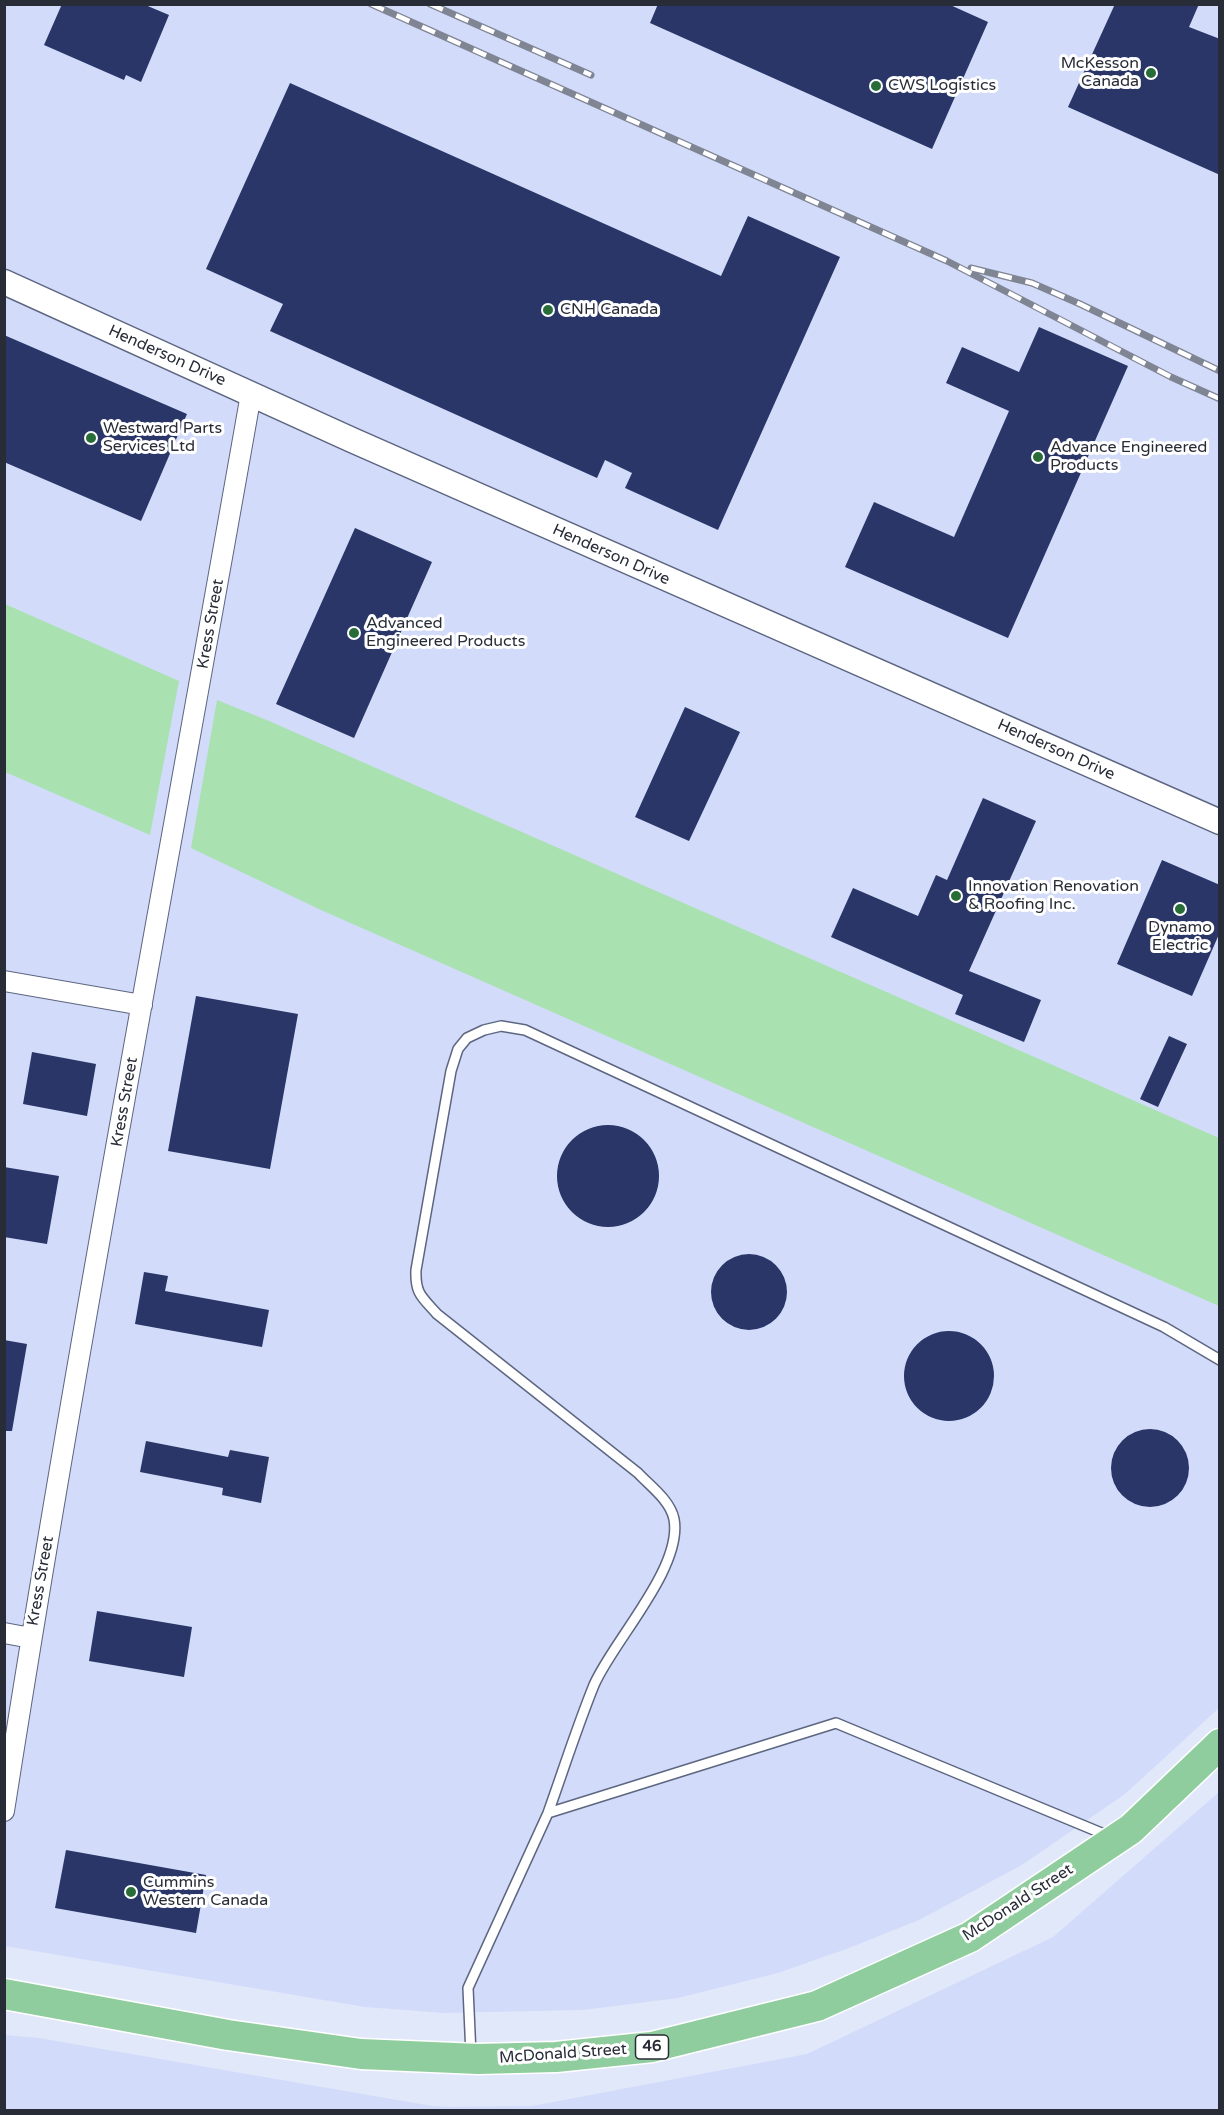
<!DOCTYPE html>
<style>
body{margin:0}
#map{position:relative;width:1224px;height:2115px;overflow:hidden;background:#e1e8fa;font-family:"Varela Round",sans-serif}
canvas{display:block}
.frame{position:absolute;inset:0;border:6px solid #282c37;pointer-events:none}
</style>
<div id="map">
<canvas width="1224" height="2115"></canvas>
<div class="frame"></div>
</div>
<script>
const c = document.querySelector('canvas').getContext('2d');
c.lineJoin = 'round';
function fill(path, color) {
  c.fillStyle = color;
  c.fill(path, 'evenodd');
}
function trace(path, color, width, dash) {
  c.strokeStyle = color;
  c.lineWidth = width;
  c.lineCap = dash ? 'butt' : 'round';
  c.setLineDash(dash || []);
  c.stroke(path);
}
function write(font, color, halo, rows, align = 'center') {
  c.font = font + ' "Varela Round",sans-serif';
  c.lineWidth = 6;
  c.setLineDash([]);
  c.textBaseline = 'middle';
  c.strokeStyle = halo;
  c.fillStyle = color;
  for (const [text, x, y, turn = 0] of rows) {
    c.save();
    c.translate(x, y);
    c.rotate((+turn || 0) * Math.PI / 180);
    c.textAlign = isNaN(turn) ? turn : align;
    if (halo) c.strokeText(text, 0, 0);
    c.fillText(text, 0, 0);
    c.restore();
  }
}
fill(new Path2D(`
 M4,5H1219V1708L1125,1794L1022,1865L919,1920L849,1948L778,1973L678,1998L583,2010L444,2013L365,2007L5,1946Z
 M1219,1792V2110H5V2035L39,2038L432,2106L448,2107L532,2106L807,2054L1053,1937Z`), '#d2dcfa');
fill(new Path2D(`
 M5,604L179,681L150,835L5,772Z
 M217,700L269,721L1219,1138V1306L321,910L191,848Z`), '#a9e1b1');
fill(new Path2D(`
 M62,4H143L169,15L141,82L126,75L124,80L44,45Z
 M658,4H948L988,22L932,149L650,23Z
 M1115,4H1199L1189,27L1220,39V175L1068,107Z
 M290,83L721,276L748,216L840,257L718,530L625,488L632,473L605,460L597,478L270,331L283,304L206,269Z
 M1039,327L1128,366L1008,638L845,567L874,502L954,537L1009,411L946,383L962,347L1019,372Z
 M4,335L187,414L141,521L4,462Z
 M355,528L432,562L354,738L276,704Z
 M685,707L740,732L689,841L635,817Z
 M983,798L1036,821L969,971L1041,1000L1024,1042L955,1014L963,995L831,937L853,888L918,916L936,875L947,880Z
 M1162,860L1220,885V932L1192,996L1117,964Z
 M196,996L298,1014L270,1169L168,1151Z
 M1169,1036L1187,1044L1158,1107L1140,1099Z
 M32,1052L96,1064L87,1116L23,1104Z
 M557 1176a51 51 0 1 1 102 0a51 51 0 1 1-102 0Z
 M4,1167L59,1176L47,1244L4,1237Z
 M711 1292a38 38 0 1 1 76 0a38 38 0 1 1-76 0Z
 M144,1272L168,1276L165,1291L269,1310L262,1347L135,1324Z
 M904 1376a45 45 0 1 1 90 0a45 45 0 1 1-90 0Z
 M4,1340L27,1344L12,1431H4Z
 M1111 1468a39 39 0 1 1 78 0a39 39 0 1 1-78 0Z
 M146,1441L228,1457L230,1450L269,1457L261,1503L222,1495L223,1488L140,1472Z
 M97,1611L192,1627L184,1677L89,1661Z
 M66,1850L206,1875L196,1933L55,1908Z`), '#293667');
const service = new Path2D(`
 M548,1813C563,1771 577,1727 594,1685C613,1641 683,1568 674,1519C670,1500 650,1486 638,1473L437,1314C422,1297 415,1294 416,1270L451,1071L458,1049L467,1038L484,1030L501,1026L525,1030L1164,1327L1220,1360
 M471,2055L468,1988L548,1813L836,1723L1111,1837`);
const minor = new Path2D(`
 M4,981L142,1005
 M4,1633L31,1638
 M4,1811C78,1337 168,866 251,394`);
const tertiary = new Path2D(`
 M4,282L352,440L1220,822`);
const primary = new Path2D(`
 M4,1994L228,2035L361,2054L478,2059L556,2057L652,2047L817,2006L970,1937L1131,1829L1220,1744`);
trace(service, '#5d6680', 12);
trace(minor, '#5d6680', 22);
trace(tertiary, '#5d6680', 27);
trace(primary, '#fff', 33);
trace(service, '#fff', 9);
trace(minor, '#fff', 20);
trace(tertiary, '#fff', 24);
trace(primary, '#90cd9e', 30);
const rail = new Path2D(`
 M371,4L947,261L1171,377L1220,399
 M430,4L591,75
 M971,268L1032,283L1080,304L1220,371`);
trace(rail, '#808593', 7);
trace(rail, '#fff', 4.5, [14]);
for (const [x, y, r, color] of [
 [1151,73,6,"#286d38"],
 [876,86,6,"#286d38"],
 [548,310,6,"#286d38"],
 [91,438,6,"#286d38"],
 [1038,457,6,"#286d38"],
 [354,633,6,"#286d38"],
 [956,896,6,"#286d38"],
 [1180,909,6,"#286d38"],
 [131,1892,6,"#286d38"]
]) {
  const dot = new Path2D();
  dot.arc(x, y, r, 0, 2 * Math.PI);
  c.fillStyle = color;
  c.fill(dot);
  trace(dot, '#fff', 2);
}
for (const [x, y, w] of [
 [652,2047,33]
]) {
  const box = new Path2D();
  box.roundRect(x - w / 2, y - 12, w, 24, 4.5);
  c.fillStyle = '#fff';
  c.fill(box);
  trace(box, '#282c37', 1.5);
}
write('bold 15px', '#282c37', null, [
 ["46",652,2047]
]);
write('16px', '#282c37', '#fff', [
 ["McKesson",1139,64,"right"],
 ["Canada",1139,82,"right"],
 ["CWS Logistics",888,86],
 ["CNH Canada",560,310],
 ["Westward Parts",103,429],
 ["Services Ltd",103,447],
 ["Advance Engineered",1050,448],
 ["Products",1050,466],
 ["Advanced",366,624],
 ["Engineered Products",366,642],
 ["Innovation Renovation",968,887],
 ["& Roofing Inc.",968,905],
 ["Dynamo",1180,928,"center"],
 ["Electric",1180,946,"center"],
 ["Cummins",143,1883],
 ["Western Canada",143,1901]
], 'left');
write('16px', '#282c37', '#fff', [
 ["Henderson Drive",167,356,24],
 ["Henderson Drive",611,555,24],
 ["Kress Street",211,624,-80],
 ["Henderson Drive",1056,750,24],
 ["Kress Street",125,1102,-80],
 ["Kress Street",41,1581,-80],
 ["McDonald Street",1018,1903,-33],
 ["McDonald Street",563,2054,-4]
]);
</script>
